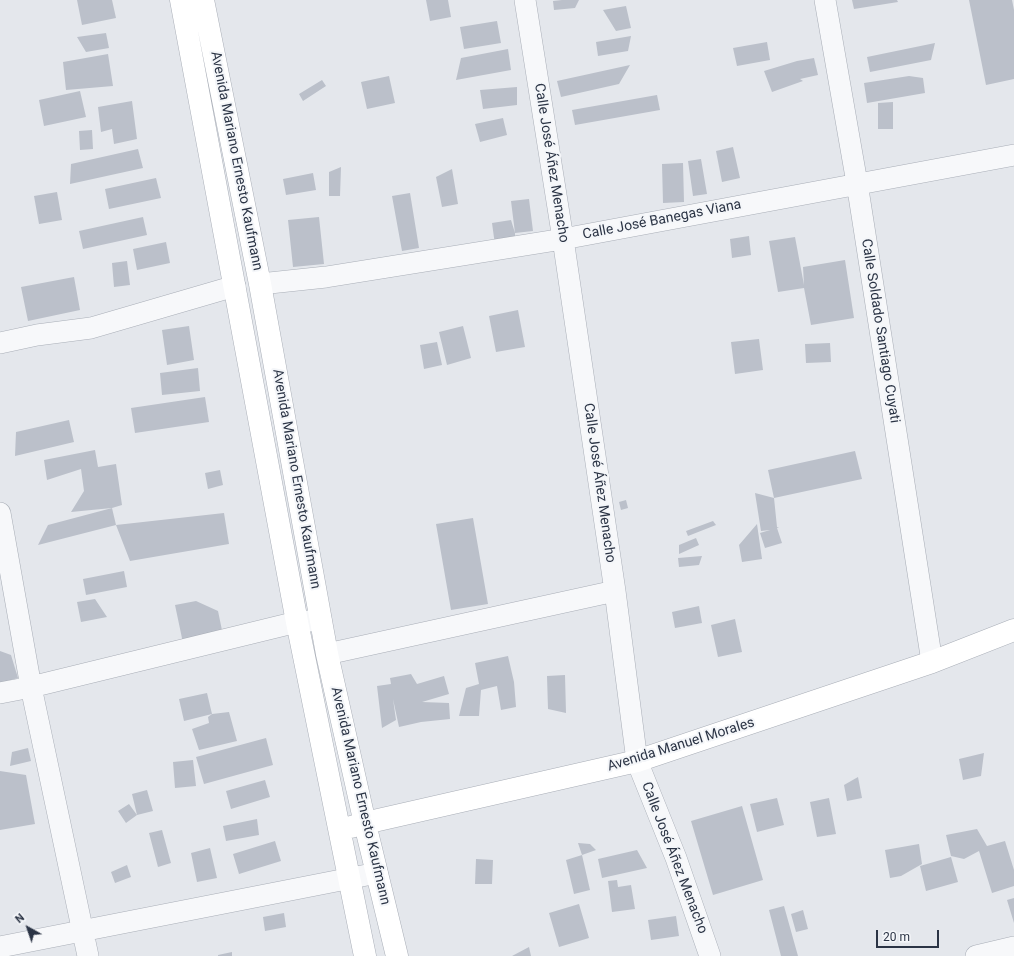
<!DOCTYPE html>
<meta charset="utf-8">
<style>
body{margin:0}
#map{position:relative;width:1014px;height:956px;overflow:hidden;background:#e4e7ec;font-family:Roboto,sans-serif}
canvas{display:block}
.north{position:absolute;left:8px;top:908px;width:40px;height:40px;-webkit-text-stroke:3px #f4f6f9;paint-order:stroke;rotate:320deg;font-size:11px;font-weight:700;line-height:16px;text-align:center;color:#2b3445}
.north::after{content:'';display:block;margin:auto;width:14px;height:18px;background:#2b3445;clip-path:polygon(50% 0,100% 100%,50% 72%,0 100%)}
.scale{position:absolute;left:876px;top:930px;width:63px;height:18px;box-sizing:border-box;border:2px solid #2b3445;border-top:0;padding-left:5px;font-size:12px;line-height:14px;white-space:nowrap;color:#2b3445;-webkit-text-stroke:3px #f4f6f9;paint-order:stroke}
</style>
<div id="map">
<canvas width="1014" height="956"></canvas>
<div class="north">N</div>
<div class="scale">20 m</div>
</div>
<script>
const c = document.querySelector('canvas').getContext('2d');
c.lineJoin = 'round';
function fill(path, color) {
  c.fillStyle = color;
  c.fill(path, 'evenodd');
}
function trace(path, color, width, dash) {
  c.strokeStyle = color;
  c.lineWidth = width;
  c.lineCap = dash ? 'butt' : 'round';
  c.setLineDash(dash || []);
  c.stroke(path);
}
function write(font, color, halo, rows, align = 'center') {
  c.font = font + ' Roboto,sans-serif';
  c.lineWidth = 4;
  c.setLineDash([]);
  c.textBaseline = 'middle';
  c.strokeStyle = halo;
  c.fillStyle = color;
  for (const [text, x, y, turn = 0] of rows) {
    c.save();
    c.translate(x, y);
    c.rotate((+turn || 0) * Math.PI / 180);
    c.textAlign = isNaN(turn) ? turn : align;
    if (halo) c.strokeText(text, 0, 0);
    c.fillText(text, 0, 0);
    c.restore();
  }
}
fill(new Path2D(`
 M77,0H112L116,18L82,25Z
 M426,0H448L451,17L430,21Z
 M562,0H579L575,8L554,10L553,1Z
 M852,0H897L898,2L854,9Z
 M969,0H1012L1014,10V79L986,85Z
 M626,6L631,28L616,31L603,10Z
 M497,21L501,43L464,49L460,27Z
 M106,33L109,48L86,52L77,37Z
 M631,36L628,51L598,56L596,42Z
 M767,42L770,60L737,66L733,48Z
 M935,43L931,60L870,72L867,57Z
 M508,49L511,70L456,80L461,58Z
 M108,54L113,86L66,90L63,62Z
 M814,58L818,75L800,79L803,81L772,92L764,71L797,61Z
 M630,65L619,84L561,97L557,81Z
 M389,76L395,103L367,109L361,82Z
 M909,76L923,78L925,93L867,103L864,83Z
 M322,80L326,86L303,101L299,94Z
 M517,87V105L483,109L480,90Z
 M80,91L86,117L44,126L39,100Z
 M657,95L660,110L575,125L572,110Z
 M132,101L137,139L114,144L112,129L101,132L98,107Z
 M893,102V129H878V103Z
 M503,118L507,135L480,142L475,124Z
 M92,130L93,149L80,150L79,131Z
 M733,147L740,178L722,182L716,151Z
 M138,149L143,168L70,184L71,164Z
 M701,159L707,194L693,196L688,161Z
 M683,163L684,202L663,203L662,164Z
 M341,167L340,196H329V172Z
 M452,169L458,204L442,207L436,177Z
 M313,173L316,190L286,195L283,179Z
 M156,178L161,198L109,209L105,189Z
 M57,192L62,220L39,224L34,196Z
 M410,193L419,248L402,251L392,196Z
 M529,199L533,231L515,233V242L495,245L492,223L511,220L515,233L511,201Z
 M143,217L147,235L83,249L79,231Z
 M319,217L324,264L293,267L288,220Z
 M749,236L751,255L732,258L730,239Z
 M795,237L804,285L803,267L845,260L854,318L811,325L804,288L778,292L769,241Z
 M166,242L170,263L137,270L133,249Z
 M127,261L130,285L114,287L112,263Z
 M74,277L80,310L28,321L21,287Z
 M518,310L525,347L496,352L489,316Z
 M189,326L194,360L167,365L162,330Z
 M463,326L471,358L447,365L439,332Z
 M759,339L763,370L735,374L731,342Z
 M437,342L442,365L424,369L420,345Z
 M830,343L831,362L806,363L805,344Z
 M198,368L200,391L162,395L160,373Z
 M205,397L209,422L135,433L131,408Z
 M69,420L74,442L15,456L16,432Z
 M95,450L98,467L116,464L122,505L112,508L71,512L84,491L81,469L47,480L44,460Z
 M855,451L862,479L774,498L777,527L779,528H777L782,543L765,548L760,533L770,530L761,531L755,493L774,498L768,470Z
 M220,470L223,485L208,489L205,473Z
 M626,500L628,508L621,510L619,502Z
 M112,508L116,525L224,513L229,544L130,561L116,525L38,545L48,525Z
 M473,518L488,604L451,610L436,524Z
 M713,521L716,525L688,536L686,531Z
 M757,524L762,559L742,562L739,545Z
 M696,538L699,545L679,554V545Z
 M702,556L699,565L679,567L678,558Z
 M124,571L127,587L86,595L83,579Z
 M95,599L107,617L81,622L77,602Z
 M196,601L218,611L223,635L183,643L175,605Z
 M699,606L702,623L675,628L672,612Z
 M735,619L742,652L718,657L711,625Z
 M0,651L11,655L18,678L0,683Z
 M508,656L514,682L516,707L501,710L497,686L481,690L479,716H459L466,688L479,684L475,663Z
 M411,674L417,684L444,676L449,694L422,702L449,703L450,719L421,722L399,727L393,699L396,720L382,728L377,686L391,684L390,678Z
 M565,675L566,713L548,709L547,676Z
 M207,693L212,714L229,712L237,741L199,750L192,729L209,723L208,717L212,714L184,721L179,699Z
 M266,738L273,765L204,784L196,757Z
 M28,748L31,761L10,766L12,752Z
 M984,753L981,776L963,780L959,759Z
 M193,760L196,786L175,788L173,762Z
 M0,771L26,775L35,824L0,830Z
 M858,777L862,798L847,801L844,785Z
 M265,780L270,797L231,809L226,791Z
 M147,790L153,811L137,815L132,794Z
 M777,798L784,825L757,832L750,804Z
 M829,798L836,834L817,837L810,802Z
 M129,804L137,815L126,823L118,811Z
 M742,806L763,880L713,895L691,821Z
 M257,819L259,835L226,841L223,826Z
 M977,829L987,846L1005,841L1014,870V886L992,893L979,851L964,859L951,856L946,835Z
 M162,830L171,863L158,867L149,833Z
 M275,841L281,861L239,874L233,854Z
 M578,843L590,844L596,850L582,855L590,890L574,894L566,860L582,855Z
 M919,844L922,864L901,876L890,878L885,850Z
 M210,848L217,878L197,882L191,853Z
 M637,850L647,868L602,878L598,859Z
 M951,857L958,882L926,891L920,866Z
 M476,859L493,860L492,884H475Z
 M127,865L131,877L115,883L111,872Z
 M617,880L618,887L631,885L635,909L612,912L608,881Z
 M1014,898V923L1007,900Z
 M579,904L589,938L559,947L549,913Z
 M784,906L798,956H781L769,910Z
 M803,910L808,929L796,932L791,914Z
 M284,913L286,927L265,931L263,917Z
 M676,916L679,936L651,940L648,920Z
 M529,947L531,956H512Z
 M232,952V956H218V955Z`), '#bbc0ca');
const street = new Path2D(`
 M525,0L563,239L615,591L637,761L676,858L710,956
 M825,0L857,183L932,662
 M260,284L326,277L563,239L1014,155
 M0,343L37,335L91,328L235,286
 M0,513L31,687L88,956
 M327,654L615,591
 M0,693L31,687L297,622L321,620
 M0,947L377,873
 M976,956L1014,947`);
const secondary = new Path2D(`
 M181,0L297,622L365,956
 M203,0L260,284L327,654L366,828L397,956
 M351,827L365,823L637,761L932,662L1014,630`);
trace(street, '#a9aeb7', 22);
trace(secondary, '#a9aeb7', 23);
trace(street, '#f7f8fa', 21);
trace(secondary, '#fff', 22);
write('14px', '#2b3445', '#f4f6f9', [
 ["Avenida Mariano Ernesto Kaufmann",236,161,79],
 ["Calle José Áñez Menacho",551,163,81],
 ["Calle José Banegas Viana",662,220,-11],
 ["Calle Soldado Santiago Cuyati",880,331,81],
 ["Avenida Mariano Ernesto Kaufmann",296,479,80],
 ["Calle José Áñez Menacho",599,483,82],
 ["Avenida Manuel Morales",681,745,-17],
 ["Avenida Mariano Ernesto Kaufmann",360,796,77],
 ["Calle José Áñez Menacho",674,858,69]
]);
</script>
